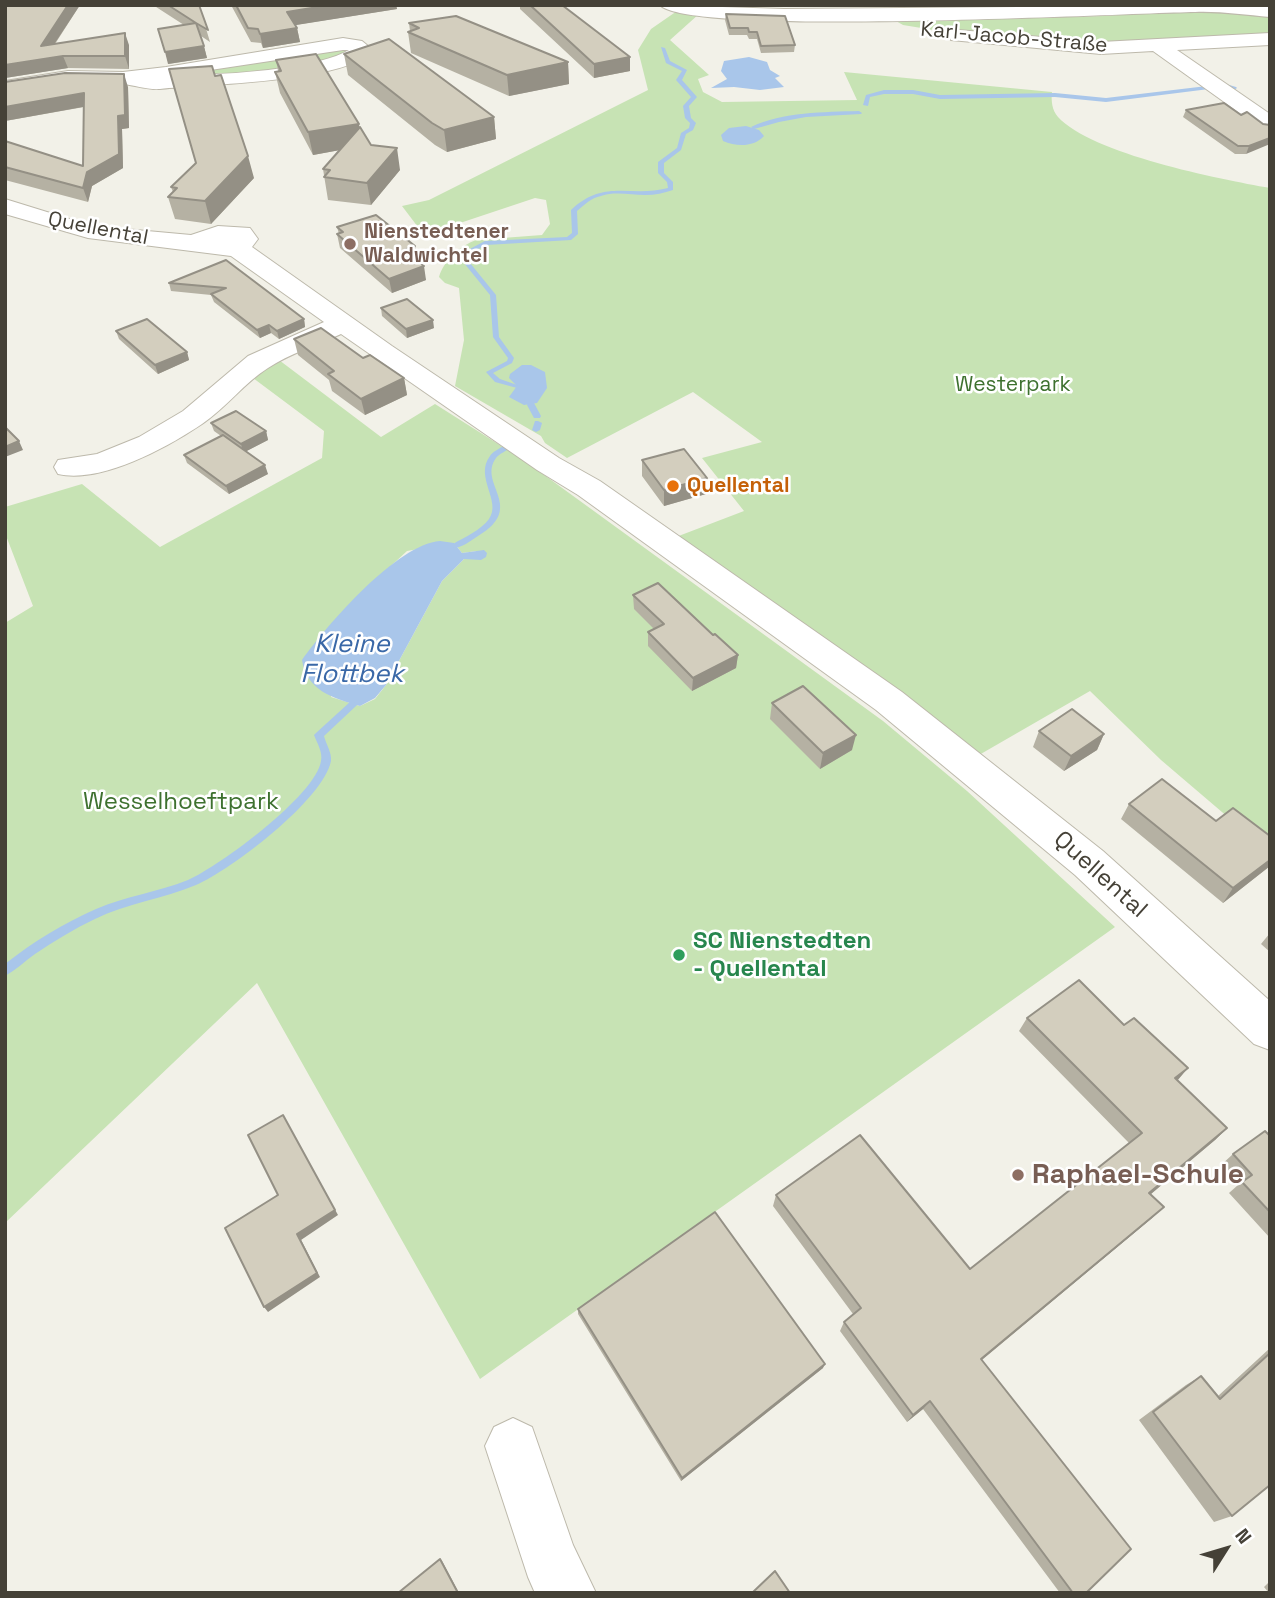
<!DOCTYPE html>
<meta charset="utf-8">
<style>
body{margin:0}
#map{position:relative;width:1275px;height:1598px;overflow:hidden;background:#f2f1e8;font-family:"Space Grotesk",sans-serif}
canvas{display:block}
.frame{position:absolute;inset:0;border:7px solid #454137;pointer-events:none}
.north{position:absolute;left:1191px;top:1514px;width:70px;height:70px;-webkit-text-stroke:5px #fff;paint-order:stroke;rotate:53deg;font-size:19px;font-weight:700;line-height:28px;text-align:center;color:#454137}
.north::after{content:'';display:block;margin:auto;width:24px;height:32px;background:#454137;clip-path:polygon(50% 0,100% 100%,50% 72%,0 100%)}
</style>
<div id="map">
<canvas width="1275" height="1598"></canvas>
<div class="frame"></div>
<div class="north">N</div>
</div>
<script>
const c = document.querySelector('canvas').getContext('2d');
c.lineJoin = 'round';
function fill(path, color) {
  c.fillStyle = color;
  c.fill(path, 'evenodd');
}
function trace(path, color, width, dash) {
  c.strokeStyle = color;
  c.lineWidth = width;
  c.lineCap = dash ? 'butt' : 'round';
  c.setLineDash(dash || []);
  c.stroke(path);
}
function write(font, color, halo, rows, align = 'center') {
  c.font = font + ' "Space Grotesk",sans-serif';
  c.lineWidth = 5;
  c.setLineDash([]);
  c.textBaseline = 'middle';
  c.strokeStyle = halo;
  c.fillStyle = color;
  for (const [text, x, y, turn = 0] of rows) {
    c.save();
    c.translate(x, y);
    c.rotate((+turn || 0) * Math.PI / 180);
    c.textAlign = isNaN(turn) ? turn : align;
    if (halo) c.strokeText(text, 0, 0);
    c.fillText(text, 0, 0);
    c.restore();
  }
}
fill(new Path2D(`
 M1187,10L1270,16V36L1123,45L964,35L903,25L896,21L1104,16Z
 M677,11L699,14L670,40L709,75L698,79L703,92L722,102L857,100L844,72L1052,92C1051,101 1052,110 1058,117C1092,154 1219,179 1270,188V853L1161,760L1090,691L979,755L676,537L744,511L702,458L762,442L693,392L567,458L545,443L541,436L455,386L464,340L459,288L445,283L439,277C444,260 460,246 476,240L542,235L550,224L546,200L535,198L424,235L402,206L429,200L648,90L638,50L651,29Z
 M338,47L355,49L334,60L227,77L186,69Z
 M279,360L381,437L435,404L525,461L883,721L967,791L1115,927L480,1379L257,983L5,1223V623L33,606L5,533V507L82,484L160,547L322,458L324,431L253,378ZM454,543L462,553L477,551L464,559L442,581L386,685L375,699L360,706L331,697L348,606L407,551Z`), '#c7e3b4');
fill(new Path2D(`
 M749,57L767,62L770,70L780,76L775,78L784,87L760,90L734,87L711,88L727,79L721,71L724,61Z
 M746,126L759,130L764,136C754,147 737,147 723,141L721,135L729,128Z
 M522,365H531L545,372L547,388L537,403L524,405L509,397L517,386L509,378L510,374Z
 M440,541L454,543L462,553L484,550L487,553L486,557L481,560L464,559L442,581L386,685L375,698L360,706C333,698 307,691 302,660C327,625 397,544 440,541Z`), '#a9c6ea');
fill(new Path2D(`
 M661,47L665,48L670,61L687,70L682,80L697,97L689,106L691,118L696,123L693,130L686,134L681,150L664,163V173L673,182V190C664,193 655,195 645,195C631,195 615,191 601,196C591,198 584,205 577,211L578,234L571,240L486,245L470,253V263L496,295L499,337L514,358L512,363L493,373L500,379L520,386L517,388L495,382L486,372L507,361L508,358L493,337L490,295L464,263V252L485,241L567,237L572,233L571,210C605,178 630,198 668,188L667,182L658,173V162L677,148L681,133L689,128L690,123L685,118L683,106L691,97L676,80L682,71L666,63Z
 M1226,84L1236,87L1237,88L1234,90L1224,87L1223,86Z
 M1207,86L1209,87V89L1106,102L1055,97L940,99L913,94H884L870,97L868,106L863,105L866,95L884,90H913L940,95L1055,93L1106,98Z
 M859,111L862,113L861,114L806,117L779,122L754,129L751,127C783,112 824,112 859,111Z
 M528,403H534L541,416L540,418H534L527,405Z
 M535,421H538L542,423L540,430L536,432L532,430Z
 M503,446H506L510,448C506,451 499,454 496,458C477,484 527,507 478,536C470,541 462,548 453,548V544C465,537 481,530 489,519C502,501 474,477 490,456C492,452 499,449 503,446Z
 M353,701L358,704L356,706L324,736C326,744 332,753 331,761C323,800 231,870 196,885C163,899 127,903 95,919C74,929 54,941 35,954C25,961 16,970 5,976V964C33,942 64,923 96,909C126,896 158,892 188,880C220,866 316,795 321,761C323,752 317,743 314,735L316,733L350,702Z`), '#a9c6ea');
const minor = new Path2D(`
 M660,5L784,9L1255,5L1270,6V17C1245,15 1220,11 1195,12C1127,13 689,37 660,5Z
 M958,30L1101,42L1270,33V45L1177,50L1270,114V130L1262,129L1153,51L1101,54L951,40L949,36L951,32Z
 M343,38L362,41L373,50C348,83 201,84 160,89C148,90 134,85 123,84C105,83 86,82 69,83C48,84 26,90 5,93V81L68,71L123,72L166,67ZM343,50H349C317,69 221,76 184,74Z
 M5,199L76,221L114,228L191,235L218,226L250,228L258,239L252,247L392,346L559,458L600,481L902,692L1103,851L1270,1001V1050L1254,1044L1075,875L876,710L578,495L537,470L341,334C317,345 289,354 268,368C244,383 226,408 202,424C168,447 101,484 58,474L54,467L58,460L97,454L139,437L183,411L248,356L324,322L231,256L88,238L5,214Z
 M513,1418L532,1427L573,1545L596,1593H535L528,1577L485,1446L494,1427Z`);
trace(minor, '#bdb9ab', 2);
fill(minor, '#fff');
fill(new Path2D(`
 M5,5H80L55,44L129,45V69L68,68L5,78Z
 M153,5H199L210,42L201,36L207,58L168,64L184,25Z
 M231,5H396L397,9L295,25L297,28L300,42L263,48L261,43L251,42Z
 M520,5H562L630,71L594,78L520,9Z
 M758,5H889L784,6Z
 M726,14L795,45L794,52L761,53L757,39H749L747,35H729L725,20Z
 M409,23L568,62L569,84L509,96L411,53L408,32L410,31Z
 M344,54L494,117L496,139L447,152L435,145L348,75Z
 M276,60L359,128L371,145L400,170L371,205L328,200L323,169L340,150L313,155L280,93L275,72L278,71Z
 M128,87L129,128L122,129L123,168L92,186L88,202L5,180V141L83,166L84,107L5,121Z
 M1186,110L1241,115L1263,124L1246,154H1235L1183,117Z
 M254,178L211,224L175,219L168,197L173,192L171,187Z
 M337,227L417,260L426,280L392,293L340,248L337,234H339Z
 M226,260L304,319L305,327L279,339L271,333L260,338L214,302L211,295L171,291L169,283Z
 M381,308L434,328L407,338L382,316Z
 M116,331L187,352L189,360L158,374L119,339Z
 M294,339L363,358L404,378L407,395L365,415L332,391L329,380L298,355Z
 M211,423L266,431L268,440L246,451L268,474L229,494L187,463L184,455L221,436L214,431Z
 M642,460L707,478L706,494L664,506L642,476Z
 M633,595L713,635L738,655L736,668L692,691L648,646V632L654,629L634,609Z
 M772,703L852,750L820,769L770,719Z
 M1039,731L1104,734L1097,750L1064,771L1033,747Z
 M1129,804L1270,866L1223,903L1121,819Z
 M1270,933V952L1261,944Z
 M1027,1018L1124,1025L1188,1068L1177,1080L1227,1128L1215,1140L1151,1194L1152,1218L982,1360L1086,1593H1060L923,1409L907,1422L840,1331L844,1322L853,1314L773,1206L776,1195L970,1269L1129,1143L1019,1031Z
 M1270,1136V1238L1229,1193L1238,1185L1220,1166L1233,1154Z
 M578,1309L823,1368L681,1481L578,1314Z
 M1270,1348V1485L1232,1516L1214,1522L1139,1420L1186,1385L1201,1376L1218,1396Z
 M1270,1581V1593H1269L1264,1587Z`), '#b5b1a3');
fill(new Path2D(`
 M68,5H80L45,58L63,56L68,68L5,78V65L41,46Z
 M330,5H396L397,9L290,26L287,12Z
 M297,28L300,42L263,48L260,34Z
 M125,33L129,45V69L125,56Z
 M204,46L207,58L168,64L165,52Z
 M630,57V71L594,78V64Z
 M568,62L569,84L509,96L507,75Z
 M124,74L128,87L129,128L122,129L123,168L92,186L88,202L83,188L87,172L118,116Z
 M84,93L88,106L5,121V107Z
 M494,117L496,139L447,152L444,130Z
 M359,124L362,146L313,155L308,132Z
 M1270,138V144L1246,154L1249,146Z
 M397,148L400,170L371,205L367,183Z
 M248,156L254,178L211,224L205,201Z
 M415,246L417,260L404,250Z
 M424,266L426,280L392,293L389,279Z
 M304,319L305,327L279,339L277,331Z
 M433,320L434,328L407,338L406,329Z
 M269,325L271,333L260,338L257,330Z
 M187,352L189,360L158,374L155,365Z
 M404,378L407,395L365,415L361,399Z
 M266,431L268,440L243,453L241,444Z
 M19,441L23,450L5,457V447Z
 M265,465L268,474L229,494L226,486Z
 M707,478L706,494L664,506V490Z
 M738,655L736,668L692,691L693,678Z
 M1104,734L1097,750L1064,771L1071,756Z
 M856,735L852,750L820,769L823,753Z
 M1270,860V866L1223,903L1233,888Z
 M1188,1068L1177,1081L1175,1078Z
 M283,1115L338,1215L301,1240L320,1277L268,1312L264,1307L297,1234Z
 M1227,1128L1215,1140L1139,1204L1149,1193Z
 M1164,1207L1152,1218L973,1367L981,1359Z
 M825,1364L823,1368L681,1481L682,1478Z
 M930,1401L923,1409L907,1422L913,1415Z
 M440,1559L442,1561L459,1593H458Z`), '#949085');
const building = new Path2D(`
 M5,5H68L41,46L125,33V56H63L5,65Z
 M168,5H199L208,30L196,23L204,46L165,52L158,29L196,23Z
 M236,5H330L287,12L297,28L260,34L258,29L248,28Z
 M530,5H562L630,57L594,64Z
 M726,14L785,16L795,45L761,46L757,32H749L748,28H730Z
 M456,16L568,62L507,75L408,32L419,28L409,23Z
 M389,39L494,117L444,130L432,123L344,54Z
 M316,54L359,124L308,132L275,72L281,71L276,60Z
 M212,66L215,76L221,75L248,156L205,201L168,197L177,188L171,187L196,163L169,69Z
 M65,73L124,74L125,115L118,116L119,154L87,172L83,188L5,167V141L83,166L84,93L5,107V82Z
 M1224,103L1241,115L1247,112L1263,124L1270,125V138L1249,146H1238L1186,110Z
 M360,127L371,145L397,148L367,183L324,177L330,170L323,169Z
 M376,215L415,246L404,250L424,266L389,279L337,234L343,232L337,227Z
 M226,260L304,319L277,331L269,325L257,330L211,294L226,288L169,283Z
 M407,299L433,320L406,329L381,308Z
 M147,319L187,352L155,365L116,331Z
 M321,328L363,358L370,355L404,378L361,399L328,374L334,371L294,339Z
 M236,411L266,431L241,444L211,423Z
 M5,427L19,441L5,447Z
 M223,435L265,465L226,486L184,455Z
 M684,449L707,478L664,490L642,460Z
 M658,583L713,635L715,634L738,655L693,678L648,632L664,624L633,595Z
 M803,686L856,735L823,753L772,703Z
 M1072,709L1104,734L1071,756L1039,731Z
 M1162,779L1216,821L1233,808L1270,836V860L1233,888L1129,804Z
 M1079,980L1124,1025L1134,1018L1188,1068L1175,1078L1227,1128L1149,1193L1164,1207L981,1359L1131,1549L1086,1593H1073L930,1401L913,1415L844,1322L861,1308L776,1195L860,1135L970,1269L1142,1133L1027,1018Z
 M283,1115L335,1210L297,1234L317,1273L264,1307L225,1228L278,1195L248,1135Z
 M1265,1131L1270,1136V1212L1242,1182L1252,1175L1233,1154Z
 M715,1212L825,1364L682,1478L578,1309Z
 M1270,1353V1485L1232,1516L1153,1412L1201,1376L1220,1399Z
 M440,1559L458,1593H398Z
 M775,1571L790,1593H752Z`);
fill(building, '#d3cebe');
trace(building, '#949085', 2);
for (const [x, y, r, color] of [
 [350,244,7,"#8d6e63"],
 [673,486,7,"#e8710a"],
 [679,955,7,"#2e9e5b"],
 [1018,1175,7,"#8d6e63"]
]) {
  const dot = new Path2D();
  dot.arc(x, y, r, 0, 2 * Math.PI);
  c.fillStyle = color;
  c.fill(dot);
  trace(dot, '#fff', 2.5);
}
write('21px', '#454137', '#fff', [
 ["Karl-Jacob-Straße",1014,38,5],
 ["Quellental",98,229,11]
]);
write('bold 21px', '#785e54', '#fff', [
 ["Nienstedtener",364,232],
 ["Waldwichtel",364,256]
], 'left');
write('21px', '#3e712f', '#fff', [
 ["Westerpark",1013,385]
]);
write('bold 21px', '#c56008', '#fff', [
 ["Quellental",687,486]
], 'left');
write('24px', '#3e712f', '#fff', [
 ["Wesselhoeftpark",181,802]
]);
write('24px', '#454137', '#fff', [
 ["Quellental",1100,875,42]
]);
write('bold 24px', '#27864d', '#fff', [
 ["SC Nienstedten",693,941],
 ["- Quellental",693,969]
], 'left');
write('italic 26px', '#3a68a7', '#fff', [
 ["Kleine",352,645],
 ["Flottbek",352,675]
]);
write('bold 28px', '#785e54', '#fff', [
 ["Raphael-Schule",1032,1175]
], 'left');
</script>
